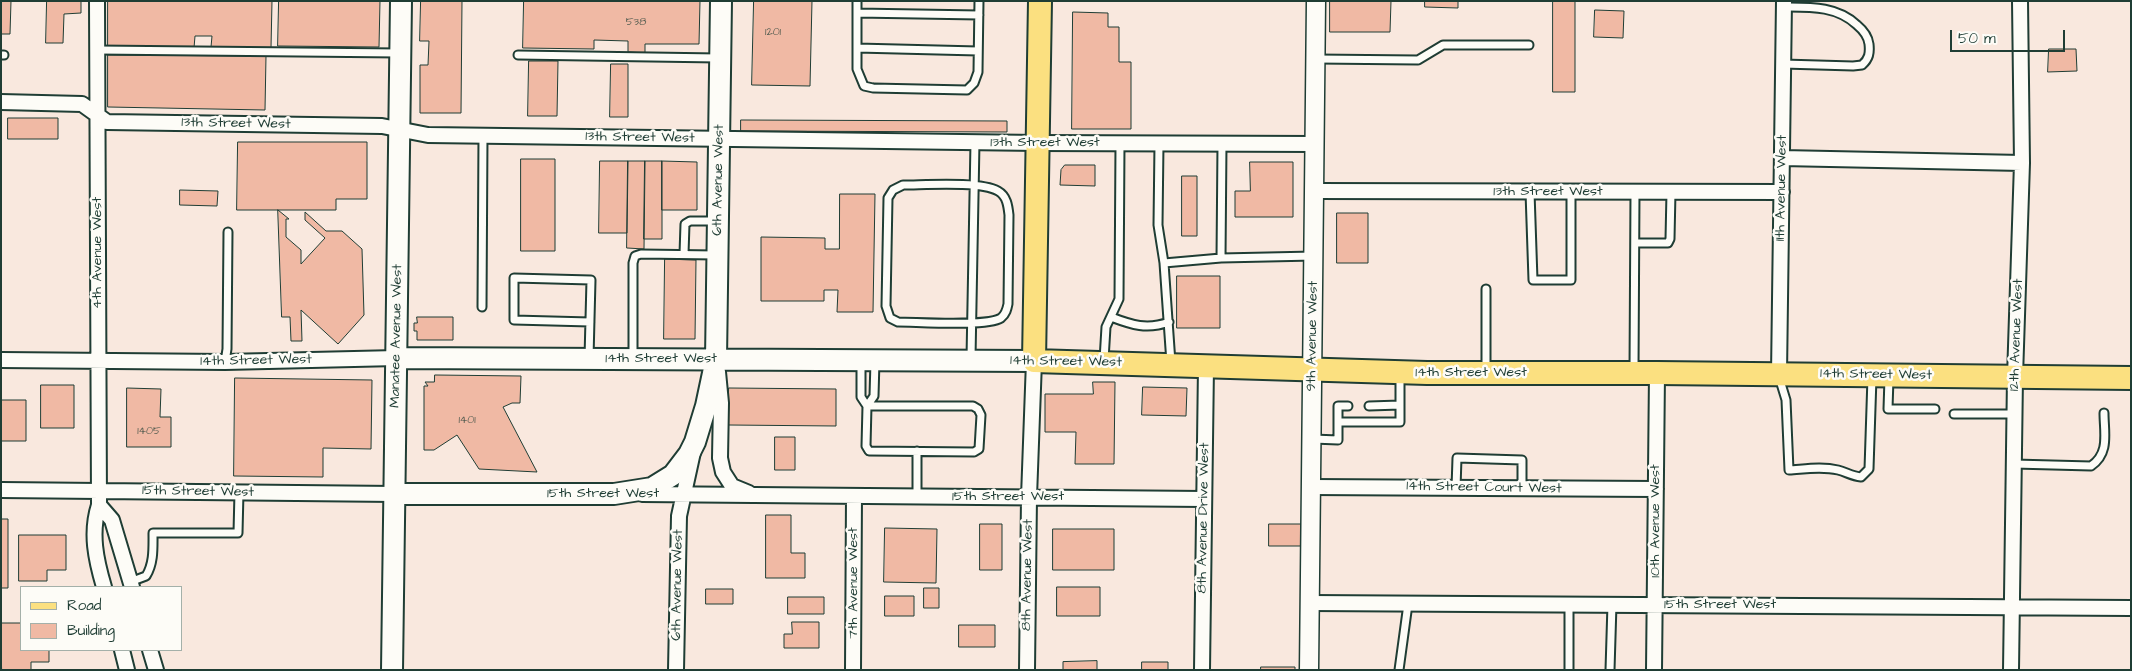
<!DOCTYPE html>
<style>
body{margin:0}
#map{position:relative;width:2132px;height:671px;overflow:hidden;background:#f9e8de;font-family:"Architects Daughter",sans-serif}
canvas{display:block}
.frame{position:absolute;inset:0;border:2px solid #1f3d34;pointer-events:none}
.legend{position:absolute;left:20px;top:586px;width:162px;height:65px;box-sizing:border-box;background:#fdfcf7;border:1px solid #a4b0a9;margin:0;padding:6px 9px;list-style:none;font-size:15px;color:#1f3d34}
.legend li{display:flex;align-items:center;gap:10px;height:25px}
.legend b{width:25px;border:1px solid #a4b0a9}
.scale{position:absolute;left:1950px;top:30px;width:115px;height:22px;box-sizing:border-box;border:2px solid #1f3d34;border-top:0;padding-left:6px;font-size:15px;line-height:18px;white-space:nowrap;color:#1f3d34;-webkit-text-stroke:4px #fdfcf7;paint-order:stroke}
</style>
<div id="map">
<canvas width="2132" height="671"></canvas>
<div class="frame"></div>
<ul class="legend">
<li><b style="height:6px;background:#fbe080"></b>Road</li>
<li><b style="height:14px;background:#f0b9a4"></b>Building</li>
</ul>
<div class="scale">50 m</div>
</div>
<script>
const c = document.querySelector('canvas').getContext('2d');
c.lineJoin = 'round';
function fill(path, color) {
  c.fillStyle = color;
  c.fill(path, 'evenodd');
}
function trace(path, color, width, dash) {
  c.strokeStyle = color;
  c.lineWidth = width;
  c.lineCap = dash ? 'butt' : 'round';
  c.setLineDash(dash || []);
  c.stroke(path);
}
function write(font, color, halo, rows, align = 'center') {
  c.font = font + ' "Architects Daughter",sans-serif';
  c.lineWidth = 5;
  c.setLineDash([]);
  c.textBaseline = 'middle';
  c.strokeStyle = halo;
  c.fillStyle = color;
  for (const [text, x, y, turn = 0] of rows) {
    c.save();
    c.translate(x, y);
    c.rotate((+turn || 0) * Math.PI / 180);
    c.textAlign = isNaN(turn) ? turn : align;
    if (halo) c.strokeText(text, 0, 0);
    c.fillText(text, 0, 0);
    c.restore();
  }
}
const building = new Path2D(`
 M1,1H11L10,34H1Z
 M47,1H81V13L64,14L63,43H46Z
 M108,1H272L271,48L211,47L212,36H195L194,48L108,46Z
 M279,1H380L379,47L278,46Z
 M421,1H462L461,113H420V65H428L429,41H420Z
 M524,1H700L699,44H645V53L628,52V41L594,40V49L523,48Z
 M754,1H812L810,86L752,85Z
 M1330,1H1391L1390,32H1330Z
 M1425,1H1458V8L1425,7Z
 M1553,1H1575V92H1553Z
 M1595,10L1624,11L1623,38L1594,37Z
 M1073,12L1108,13V27H1119V62H1131V129H1072Z
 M2049,49H2076L2077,71L2048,72Z
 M108,55L266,56L265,110L108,107Z
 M529,61H558L557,116H528Z
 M611,64H628V117H610Z
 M8,118H58V139H8Z
 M741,120L1007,121V132L741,131Z
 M238,142H367V199H336V210H237Z
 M521,159H555V251H521Z
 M600,161H628L627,233H599Z
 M628,161H645L644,249L627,248Z
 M645,161H662V239H644Z
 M662,161L697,162V210H662Z
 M1250,162H1293V217H1235V191H1250Z
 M1065,165H1095V186L1060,185L1061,170Z
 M1182,176H1197V236H1182Z
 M180,190L218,191L217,206L180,205Z
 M840,194H875L873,312H837L838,290H824V301H761V237L825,238V249H839Z
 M278,210L289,219H286V237L301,250V264L325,238L305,220V212L326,231H342L362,249L364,315L338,344L301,310L302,341H291L290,317H282Z
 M1337,213H1368V263H1337Z
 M665,259L696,260L695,339H664Z
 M1177,276H1220V328H1177Z
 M417,317H453V340H417V331H414V323H417Z
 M435,375L521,376L520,403H512L503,407L537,472L479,469L457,435L434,450H424V386H428L425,382H434Z
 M235,378L372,380L371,449L323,448V477L234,476Z
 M1093,382H1115L1114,464H1075L1076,432H1045V394H1093Z
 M41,385H74V428H41Z
 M1143,387L1187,388L1186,416L1142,415Z
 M127,388L161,389L160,417H171V447H127Z
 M729,388L836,389V426L728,425Z
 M1,400H26V441H1Z
 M775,437H795V470H775Z
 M766,515H791V553H805V578H766Z
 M1,519H8V588H1Z
 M980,524H1002V570H980Z
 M1269,524H1301V546H1269Z
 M885,528L937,529L936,583L884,582Z
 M1053,529H1114V570H1053Z
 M19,535H66V570H47V581H19Z
 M1057,587H1100V616H1057Z
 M924,588H939V608H924Z
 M706,589H733V604H706Z
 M885,596H914V616H885Z
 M788,597H824V614H788Z
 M792,622H819V648H784V634H792Z
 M1,623H21V650H49V662H31V670H2Z
 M959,625H995V647H959Z
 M1097,661V670H1063V662Z
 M1142,662H1168V670H1142Z
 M1261,667H1295V670H1261Z`);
fill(building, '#f0b9a4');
trace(building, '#1f3d34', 1);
const service = new Path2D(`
 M857,1V69L864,86L873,88L967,90L974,83L978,72L979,1
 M857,13L979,15
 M857,48L978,51
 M98,50L399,53
 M1,55H4
 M518,55L718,58
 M1316,59L1418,60L1443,45H1529
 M1783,64L1853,66L1862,65C1869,59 1870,53 1869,44C1868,36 1863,30 1857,25C1837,6 1811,7 1784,7
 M1159,144L1158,225L1164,263L1171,363
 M903,185C925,185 980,181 998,191C1007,196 1008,206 1009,215L1008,304C1007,309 1006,314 1001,318C987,327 918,322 898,322L890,318L886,306L888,198L893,190Z
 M1530,192L1533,280H1571V192
 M1635,243H1668L1670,239L1671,192
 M684,254L685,224L690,221H715
 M1221,258L1222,144
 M1164,263L1221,258L1314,256
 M482,307L483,136
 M1111,317C1132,325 1147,330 1169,322
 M589,358L591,280L514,278V320L590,322
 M633,358V263L635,256L641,254L716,255
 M971,358L975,142
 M1104,360L1106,327L1119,299L1120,144
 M225,362L227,349L228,232
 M861,363V397L867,406L874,396L875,361
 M1486,370V289
 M1634,370L1635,192
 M1779,377L1786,400L1789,470C1805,469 1822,466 1838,470C1846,472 1852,476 1861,477L1869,469L1872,377
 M1889,378L1888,409H1935
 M867,406H973L978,409L981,415L979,449L974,452L869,451L866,446Z
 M1369,406L1400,405
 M1954,414H2015
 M1338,422V406H1348
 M1313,439L1338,440V422H1400V374
 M917,451V496
 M2014,464L2091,466C2110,453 2104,433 2104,413
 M1456,488L1457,458L1522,460V488
 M130,582L146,576C154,563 153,548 153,533H238L239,492
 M1569,604V670
 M1399,670L1408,604
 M1610,670L1612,604`);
const minor = new Path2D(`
 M97,1L99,505C90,533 96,560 104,587
 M1,102L82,104L107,122L382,126L428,135L1038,143L1315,144
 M1782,158L2022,163
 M1315,191L1782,192
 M1,360L225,362L397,358
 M718,372L721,403L720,458L723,472L732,486L749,493
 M1779,374L1784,1
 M1311,487L1656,489
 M1,490L395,494
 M642,494L1204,499
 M99,505L112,520L132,587
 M1310,603L2131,608
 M122,650L127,670
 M150,650L156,670
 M676,670L679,516L693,452
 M853,670L854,496
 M1027,670L1029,497L1034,361
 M1202,670L1206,366
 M1654,670L1657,373
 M2011,670L2015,377L2022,163L2020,1`);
const tertiary = new Path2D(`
 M1309,670L1316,1`);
const secondary = new Path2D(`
 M397,358L1034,361
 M395,494H614L652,488L673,475L689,454L695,442L706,406L716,359L721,1
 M392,670L401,1`);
const primary = new Path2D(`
 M1040,1L1034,361L1427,373H1657L2131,378`);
trace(service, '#1f3d34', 11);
trace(minor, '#1f3d34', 18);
trace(tertiary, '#1f3d34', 21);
trace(secondary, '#1f3d34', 24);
trace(primary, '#1f3d34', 26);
trace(service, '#fdfcf7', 7);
trace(minor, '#fdfcf7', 14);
trace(tertiary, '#fdfcf7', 18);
trace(secondary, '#fdfcf7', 20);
trace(primary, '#fbe080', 22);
write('11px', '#535c50', null, [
 ["538",636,23],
 ["1201",773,33],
 ["1401",467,421],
 ["1405",149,432]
]);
write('14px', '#1f3d34', '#fdfcf7', [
 ["13th Street West",236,124,1],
 ["13th Street West",640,138,1],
 ["13th Street West",1045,143],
 ["6th Avenue West",719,180,-89],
 ["11th Avenue West",1782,188,-89],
 ["13th Street West",1548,192],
 ["4th Avenue West",98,253,-90],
 ["12th Avenue West",2017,335,-88],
 ["Manatee Avenue West",397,336,-89],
 ["9th Avenue West",1313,336,-89],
 ["14th Street West",661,359],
 ["14th Street West",256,361,-1],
 ["14th Street West",1066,362,1],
 ["14th Street West",1471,373],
 ["14th Street West",1876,375,1],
 ["14th Street Court West",1484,488,1],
 ["15th Street West",198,492,1],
 ["15th Street West",603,494],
 ["15th Street West",1008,497],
 ["8th Avenue Drive West",1204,518,-89],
 ["10th Avenue West",1656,521,-90],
 ["8th Avenue West",1028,575,-89],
 ["7th Avenue West",854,583,-90],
 ["6th Avenue West",678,585,-89],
 ["15th Street West",1720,605]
]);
</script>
